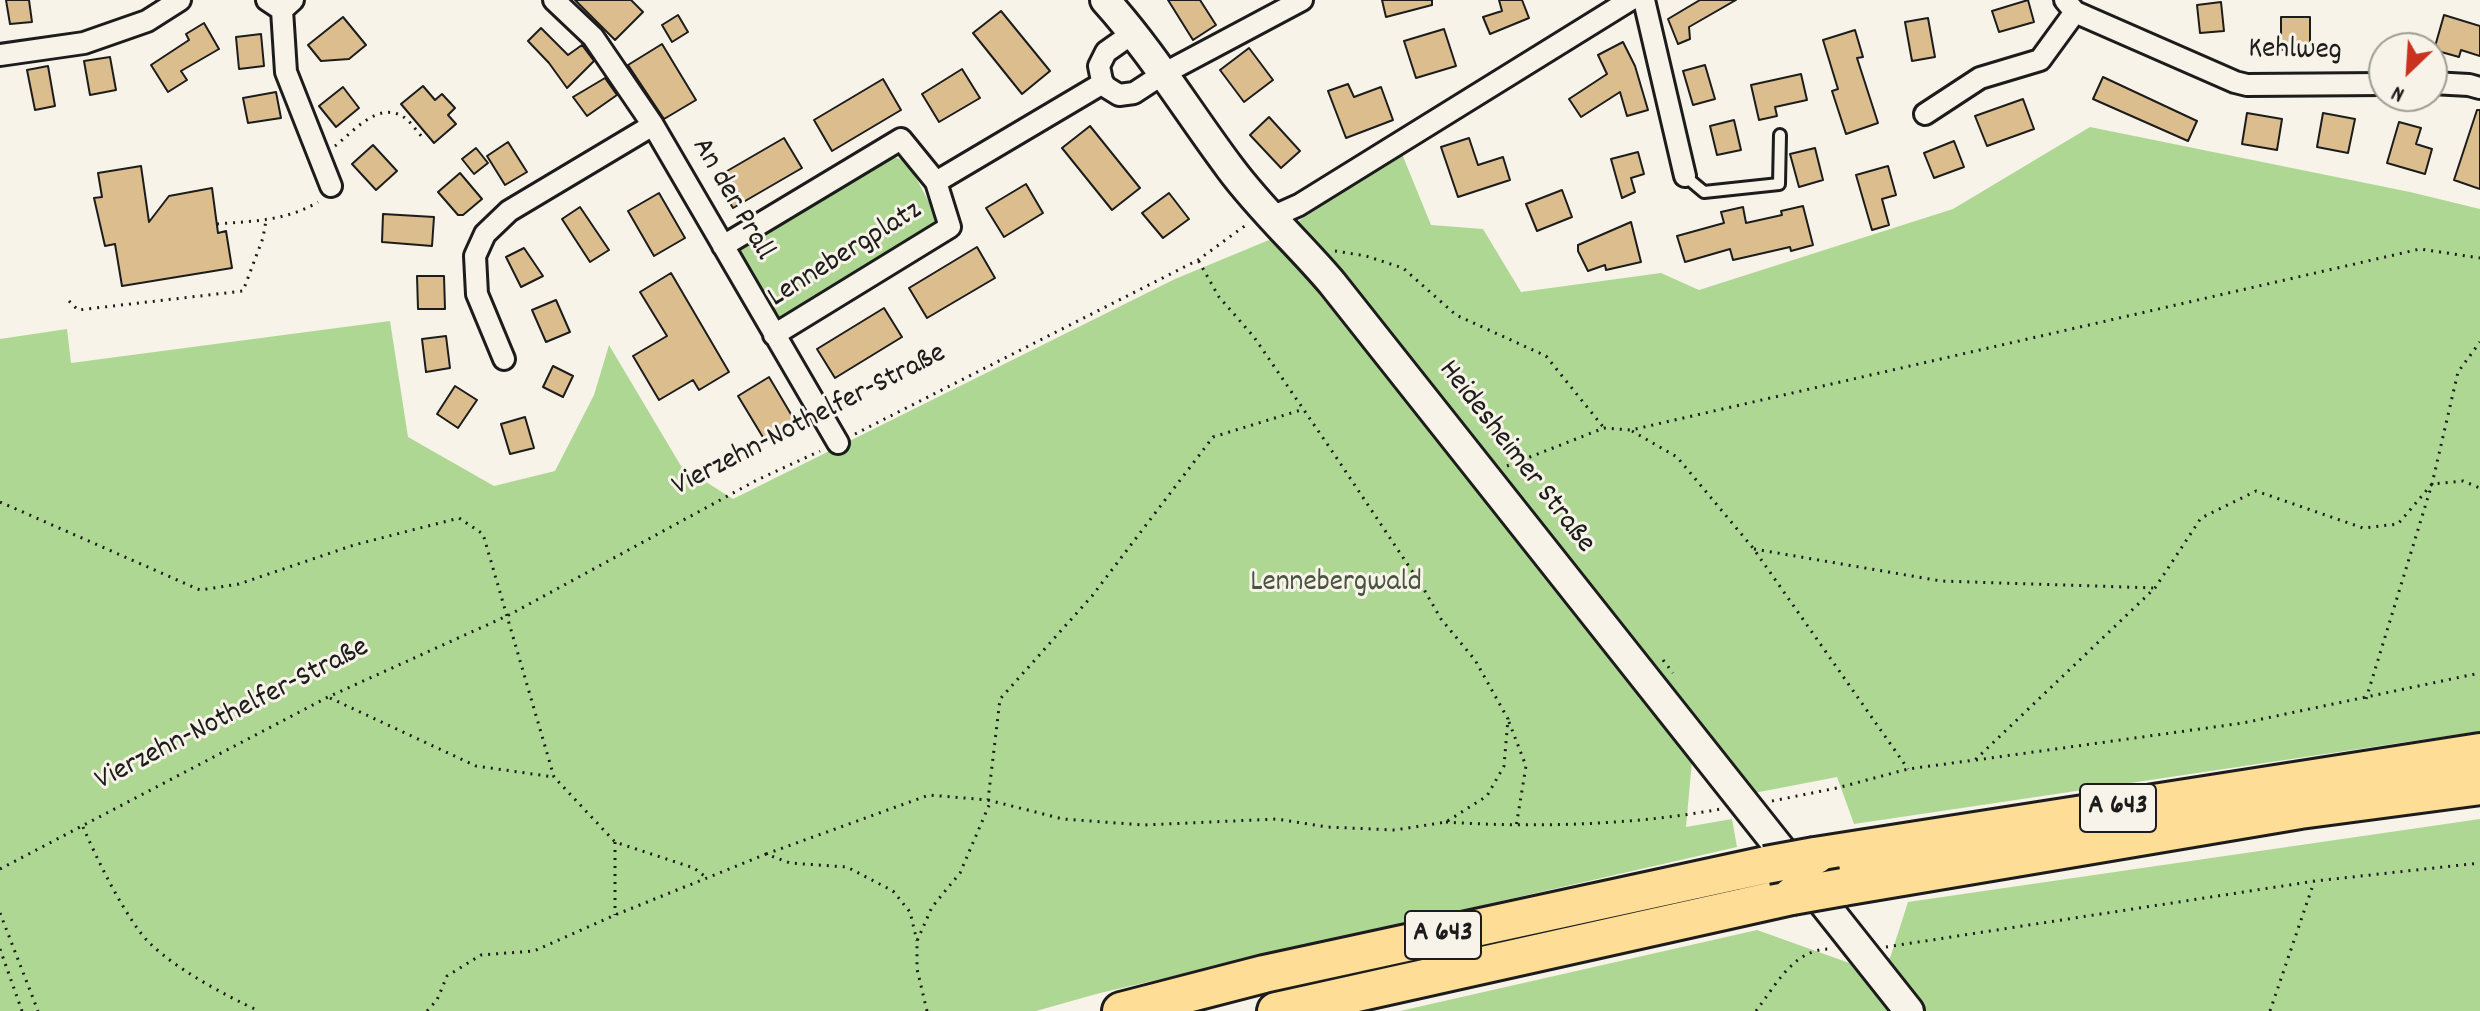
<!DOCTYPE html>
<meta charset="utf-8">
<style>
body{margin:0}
#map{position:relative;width:2480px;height:1011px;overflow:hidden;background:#f7f3e8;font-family:Dekko,sans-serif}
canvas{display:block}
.north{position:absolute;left:2368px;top:32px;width:80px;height:80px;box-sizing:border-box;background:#f7f3e8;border:2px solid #9f9d96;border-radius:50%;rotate:205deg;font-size:22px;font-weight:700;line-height:32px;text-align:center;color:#1c1c1c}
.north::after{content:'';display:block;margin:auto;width:28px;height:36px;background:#c8321e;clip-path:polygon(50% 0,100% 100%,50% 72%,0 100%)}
</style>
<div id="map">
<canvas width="2480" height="1011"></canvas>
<div class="north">N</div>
</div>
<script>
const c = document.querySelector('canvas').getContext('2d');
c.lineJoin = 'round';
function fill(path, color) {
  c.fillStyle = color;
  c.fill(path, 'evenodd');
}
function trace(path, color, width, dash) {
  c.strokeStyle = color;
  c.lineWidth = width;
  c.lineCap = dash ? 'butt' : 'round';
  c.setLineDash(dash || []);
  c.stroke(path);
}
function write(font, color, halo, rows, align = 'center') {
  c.font = font + ' Dekko,sans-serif';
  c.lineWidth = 6;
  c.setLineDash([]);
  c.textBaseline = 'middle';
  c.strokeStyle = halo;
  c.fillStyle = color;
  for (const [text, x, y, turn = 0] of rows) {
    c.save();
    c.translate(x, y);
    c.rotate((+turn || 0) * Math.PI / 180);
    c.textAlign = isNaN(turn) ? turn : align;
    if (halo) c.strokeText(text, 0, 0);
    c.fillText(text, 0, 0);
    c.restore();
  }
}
fill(new Path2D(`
 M2090,127L2410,192L2480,209V731L1854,824L1837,777L1754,793L1712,739L1692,761L1686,827L1732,819L1737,847L1100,993L1036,1011H0V339L67,329L71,363L390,321L408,437L494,486L555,471L594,395L609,345L681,466L733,499L1175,279L1269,240L1402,154L1431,225L1483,229L1521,292L1661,273L1699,290L1953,209Z
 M894,157L907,161L939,221L937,228L782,320L778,318L740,251Z
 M2480,819V1011H1400L1757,930L1852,964L1890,958L1908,902Z`), '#aed794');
const building = new Path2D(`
 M6,0H29L32,22L10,24Z
 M575,0H631L643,12L615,40Z
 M1168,0H1200L1216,25L1193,40Z
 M1382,0H1432V5L1386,17Z
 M1499,0H1522L1529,18L1490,34L1483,17L1502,11Z
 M1700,0H1736L1689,27L1690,39L1678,44L1668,19Z
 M2028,0L2034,22L1999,32L1992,11Z
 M2221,2L2224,31L2200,33L2197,5Z
 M1001,11L1050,71L1022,94L973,33Z
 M678,15L688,32L672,42L662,25Z
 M2444,15L2480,26V56L2461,50L2459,57L2434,50Z
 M343,17L366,45L349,59L321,61L308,45Z
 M2281,17H2310V50H2281Z
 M1928,18L1935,57L1912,61L1905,22Z
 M204,23L219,49L181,71L187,80L168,92L151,65L189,40L186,34Z
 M541,28L568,55L582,45L594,61L567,88L549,63L528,41Z
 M1444,29L1456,66L1416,78L1404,41Z
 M1855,30L1863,57L1857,58L1878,123L1846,134L1832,91L1838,89L1823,40Z
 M261,34L264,66L239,69L236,37Z
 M1623,42L1635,66L1648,110L1627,116L1620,92L1581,117L1569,99L1607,74L1598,55Z
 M662,44L696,100L664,119L628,65Z
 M1249,48L1273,80L1244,102L1220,70Z
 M110,57L116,90L90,95L84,61Z
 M1705,65L1715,99L1693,105L1683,71Z
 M48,66L55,106L35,110L27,70Z
 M962,69L980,98L939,122L922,94Z
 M1801,74L1807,100L1775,107L1777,116L1759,120L1751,85Z
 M2103,77L2197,121L2188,141L2093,99Z
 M605,78L617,95L587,116L573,97Z
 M883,79L901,110L832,151L814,120Z
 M1348,84L1354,97L1381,87L1393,120L1346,138L1328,91Z
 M423,86L435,100L442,94L455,108L448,115L456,124L434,143L401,104Z
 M343,87L359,108L336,127L319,106Z
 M276,92L281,118L248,123L243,98Z
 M2023,99L2034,129L1987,146L1975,116Z
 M2477,110H2480V189L2454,180Z
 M2247,113L2282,119L2277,150L2242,144Z
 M2323,113L2355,119L2348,153L2317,147Z
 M1269,117L1300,151L1281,168L1250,135Z
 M1734,120L1741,150L1717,155L1710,126Z
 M2399,122L2421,128L2416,144L2432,149L2425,174L2387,163Z
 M1090,126L1140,188L1112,210L1062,148Z
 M784,138L802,168L733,208L715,178Z
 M1469,138L1478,165L1503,157L1510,180L1458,197L1441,147Z
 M1954,141L1964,167L1934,178L1924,153Z
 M508,142L527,172L505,185L487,156Z
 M373,145L397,171L376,190L352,164Z
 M476,148L488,163L474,174L462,159Z
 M1815,148L1823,180L1799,187L1790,154Z
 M1638,152L1644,174L1631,178L1635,192L1622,198L1611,159Z
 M141,166L149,222L169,196L212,188L218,233L226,231L232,268L122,286L115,244L105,246L94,198L102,197L98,173Z
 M1888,166L1896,195L1882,199L1889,225L1872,230L1856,175Z
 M460,173L482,199L463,215H458L438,192Z
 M1026,184L1043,213L1004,237L986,208Z
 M1562,190L1572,217L1537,231L1526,204Z
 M659,193L685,238L654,256L628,211Z
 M1169,193L1189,219L1163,238L1142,213Z
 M1803,206L1813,245L1791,251L1790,247L1733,260L1730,249L1685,262L1677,236L1724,223L1721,212L1743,207L1746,223L1782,215L1781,211Z
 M580,207L609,250L590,262L562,219Z
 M383,214L434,217L432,246L382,242Z
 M1631,222L1641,262L1606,270L1605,265L1588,271L1578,251V245Z
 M977,247L995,278L927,318L909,288Z
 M524,248L543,276L521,287L506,257Z
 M671,273L729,372L699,390L693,380L659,400L633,356L667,336L640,292Z
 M417,276H444L445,309H418Z
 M556,300L570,332L546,342L532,310Z
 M884,308L902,337L835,378L817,349Z
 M446,336L450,368L426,372L422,339Z
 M553,366L573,376L563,397L543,387Z
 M769,377L795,421L764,439L738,396Z
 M455,386L477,400L458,428L437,414Z
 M525,417L534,448L510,454L501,424Z`);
fill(building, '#dbbd8e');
trace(building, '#1c1c1c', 2);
const lane = new Path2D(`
 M1685,176L1704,192L1779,184L1780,135`);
const street = new Path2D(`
 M267,0L282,10L293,0
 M554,0L593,37L653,125L838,443
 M1644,0L1685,176
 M2065,0L2075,12L2235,82L2247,85L2384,84
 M282,10L286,72L331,186
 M1133,33L1106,52L1099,66L1102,81L1106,87L1119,95L1134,93L1163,74L1302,0
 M0,55L84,43L147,21L180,0
 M2432,83L2469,85L2480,88
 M1925,114L1980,78L2040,60L2075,12
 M936,182L1103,83
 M1272,217L1299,205L1630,0
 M723,246L901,139L936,182L950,227L774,335
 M504,359L477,294L475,256L485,234L509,211L653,125`);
const secondary = new Path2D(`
 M1105,0C1152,52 1188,112 1230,168C1261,210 1299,244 1332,283L1909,1011`);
const highway = new Path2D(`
 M1815,856L2480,752
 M1843,887L2300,810L2480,786
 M1121,1011L1264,974L1766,865
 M1276,1011L1792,896`);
trace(lane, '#1c1c1c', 16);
trace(street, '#1c1c1c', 26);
trace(secondary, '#1c1c1c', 34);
trace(highway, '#1c1c1c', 42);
trace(new Path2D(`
 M335,146C353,132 377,102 402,116C410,120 417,132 424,139
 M217,224C253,221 286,221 318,202
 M1335,251L1366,256L1403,268L1456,315L1546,356L1604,428
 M69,301L78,310L243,291L263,238L266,220
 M1632,431L1677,457L1753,548L1908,769
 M855,434L1198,260L1246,225
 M1507,466L1604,428L1631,430L2420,249L2480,258
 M0,502L200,590L239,584L354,545L459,518L483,534L554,777L615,842L694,868L707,878
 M1754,549L1941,581L2155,588
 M1663,660L1673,673
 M330,698L476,766L554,777
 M2366,699L2432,484L2458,372L2480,342
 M1509,722L1526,766L1516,827
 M1976,760L2243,723L2480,673
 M988,800L1063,819L1144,825L1277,819L1327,827L1395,830L1446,822L1487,796L1504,766L1508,719L1475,660L1441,619L1422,586L1334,454L1254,337L1219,297L1198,260
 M1772,801L1837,788L1908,769L1975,760L2155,588L2201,518L2256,491L2363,528L2398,524L2432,484L2463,481L2480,488
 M1446,822C1534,828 1634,825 1721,809
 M83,827C98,861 118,902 140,932C162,962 224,995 259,1011
 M615,842V915
 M766,854L929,795L988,800L1000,699L1092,596L1213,437L1301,410
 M0,869L328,697L509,615L757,480L820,451
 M0,913L38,1011
 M1886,947L2315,881L2480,863
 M0,949L22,1011
 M427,1011L437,1000L447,976L481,955L534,951L615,915L766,854L790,863L847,867L893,891L910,912L917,941
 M927,1011L917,969V941L932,907L960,873L990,803
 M1756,1011C1776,985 1794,948 1831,949
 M2270,1011L2314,882`), '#1c1c1c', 3, [2, 6]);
trace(lane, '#f7f3e8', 10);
trace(street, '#f7f3e8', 20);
trace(secondary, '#f7f3e8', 28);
trace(highway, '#fedd96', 36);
const highwayBridge = new Path2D(`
 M1766,865L1815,856
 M1792,896L1843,887`);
trace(highwayBridge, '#1c1c1c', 42, []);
trace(highwayBridge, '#fedd96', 36);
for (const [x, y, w] of [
 [2118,808,76],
 [1443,935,76]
]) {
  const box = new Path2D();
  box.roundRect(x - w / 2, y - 24, w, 48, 6);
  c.fillStyle = '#f7f3e8';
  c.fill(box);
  trace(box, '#1c1c1c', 2);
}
write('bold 28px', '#1c1c1c', null, [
 ["A 643",2118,808],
 ["A 643",1443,935]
]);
write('30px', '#1c1c1c', '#f7f3e8', [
 ["Kehlweg",2295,52,1],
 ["An der Prall",731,200,60],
 ["Lennebergplatz",846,256,-32],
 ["Vierzehn-Nothelfer-Straße",810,422,-27],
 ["Heidesheimer Straße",1515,458,52],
 ["Vierzehn-Nothelfer-Straße",233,716,-27]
]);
write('30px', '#485440', '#f7f3e8', [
 ["Lennebergwald",1336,585]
]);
</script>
